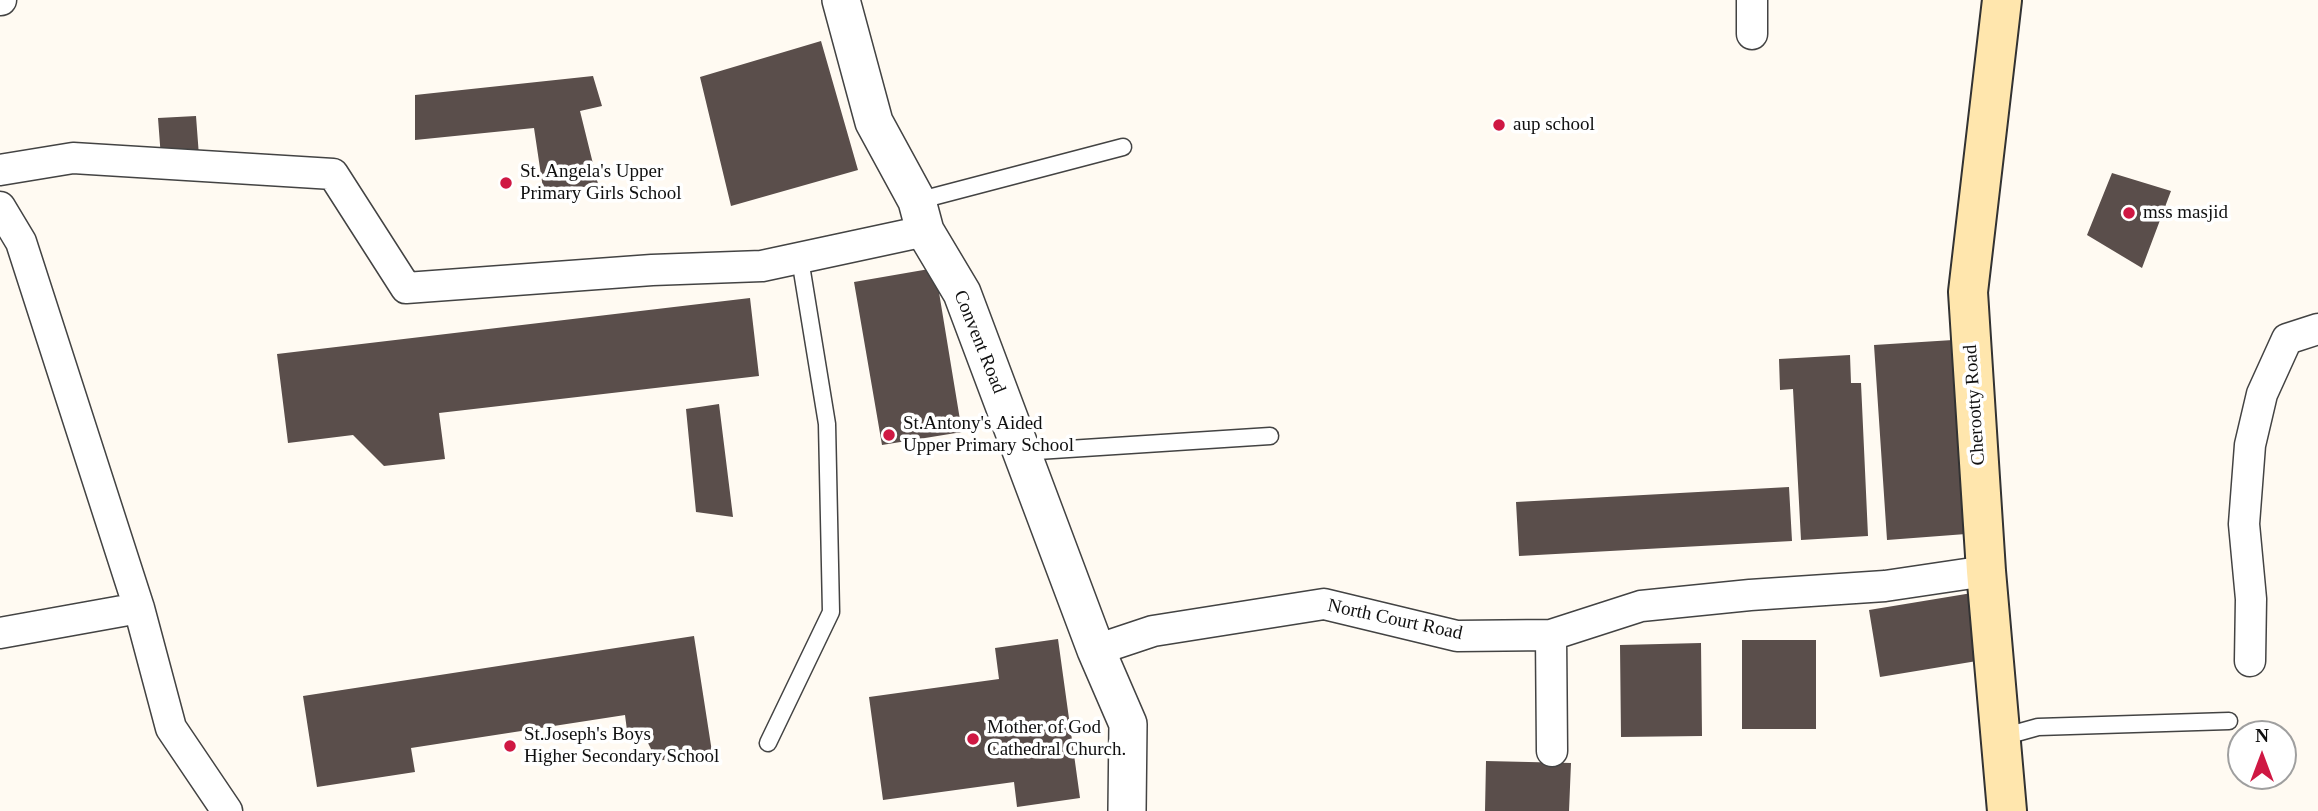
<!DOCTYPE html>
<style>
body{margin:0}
#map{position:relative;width:2318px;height:811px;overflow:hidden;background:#fffaf2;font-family:"Times New Roman",serif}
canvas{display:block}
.north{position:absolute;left:2227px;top:720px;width:70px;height:70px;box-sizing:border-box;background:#fff;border:2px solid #9f9f9f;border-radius:50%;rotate:0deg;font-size:19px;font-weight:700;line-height:28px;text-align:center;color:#101010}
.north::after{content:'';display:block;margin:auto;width:24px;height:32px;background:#cf1843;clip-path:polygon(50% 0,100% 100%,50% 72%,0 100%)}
</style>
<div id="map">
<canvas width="2318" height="811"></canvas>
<div class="north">N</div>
</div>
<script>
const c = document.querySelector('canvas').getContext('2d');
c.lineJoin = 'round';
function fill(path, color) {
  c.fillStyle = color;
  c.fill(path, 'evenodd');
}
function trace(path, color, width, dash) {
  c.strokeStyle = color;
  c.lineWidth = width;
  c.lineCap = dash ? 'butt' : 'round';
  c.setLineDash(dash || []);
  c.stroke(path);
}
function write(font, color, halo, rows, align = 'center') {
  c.font = font + ' "Times New Roman",serif';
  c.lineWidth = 7;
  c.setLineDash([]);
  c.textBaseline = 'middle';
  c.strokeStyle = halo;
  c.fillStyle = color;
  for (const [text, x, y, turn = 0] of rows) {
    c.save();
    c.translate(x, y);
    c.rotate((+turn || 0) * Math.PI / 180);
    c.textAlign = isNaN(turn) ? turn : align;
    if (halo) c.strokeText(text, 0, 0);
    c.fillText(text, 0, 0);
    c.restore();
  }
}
fill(new Path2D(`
 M821,41L858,170L731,206L700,77Z
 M593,76L602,106L580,111L598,184L544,195L534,128L415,140V95Z
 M196,116L199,156L161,158L158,118Z
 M2112,173L2171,191L2142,268L2087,235Z
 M935,268L962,432L882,445L854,282Z
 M750,298L759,376L439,413L445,459L384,466L353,435L288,443L277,354Z
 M1953,340L1966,534L1887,540L1874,345Z
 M1850,355L1851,383H1861L1868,536L1801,540L1793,389L1780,390L1779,359Z
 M719,404L733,517L696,512L686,409Z
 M1789,487L1792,541L1519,556L1516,502Z
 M1972,593L1983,660L1880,677L1869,610Z
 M694,636L712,752L657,761L644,735L628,738L625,715L411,748L415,772L317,787L303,696Z
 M1058,639L1080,798L1017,807L1014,782L883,800L869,697L999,679L995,648Z
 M1742,640H1816V729H1742Z
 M1701,643L1702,736L1621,737L1620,645Z
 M1486,761L1571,763L1569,811H1485Z`), '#5a4e4b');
const service = new Path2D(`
 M917,201L1123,147
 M1022,452L1270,436
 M2002,737L2038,727L2229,721
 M768,743L831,612L827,424L800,259`);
const minor = new Path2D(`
 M0,0H1
 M1752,0V34
 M0,170L73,158L333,174L406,288L652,270L762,266L925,231
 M0,207L21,242L139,608L171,728L227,811
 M0,633L139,608
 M1551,635L1552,751
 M1096,650L1153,631L1324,604L1457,636L1551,635L1641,606L1750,595L1885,586L1986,571
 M2250,661L2251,599L2244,524L2250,445L2262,394L2287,339L2318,329`);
const tertiary = new Path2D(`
 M841,0L874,122L917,201L925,231L962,293L1096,650L1128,724L1127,811`);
const secondary = new Path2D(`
 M2002,0L1968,292L1986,571L2007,811`);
trace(service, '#434343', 19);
trace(minor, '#434343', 33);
trace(tertiary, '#434343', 40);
trace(secondary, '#323232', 42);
trace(service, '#fff', 16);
trace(minor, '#fff', 30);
trace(tertiary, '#fff', 37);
trace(secondary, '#ffe6ad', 38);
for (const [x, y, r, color] of [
 [1499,125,7,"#cf1843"],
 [506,183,7,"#cf1843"],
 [2129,213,7,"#cf1843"],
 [889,435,7,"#cf1843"],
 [973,739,7,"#cf1843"],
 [510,746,7,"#cf1843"]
]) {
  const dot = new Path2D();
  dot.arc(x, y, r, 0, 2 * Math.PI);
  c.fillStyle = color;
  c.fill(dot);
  trace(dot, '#fff', 2.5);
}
write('19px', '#101010', '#fff', [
 ["aup school",1513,125],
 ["St. Angela's Upper",520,172],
 ["Primary Girls School",520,194],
 ["mss masjid",2143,213],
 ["St.Antony's Aided",903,424],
 ["Upper Primary School",903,446],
 ["Mother of God",987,728],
 ["Cathedral Church.",987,750],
 ["St.Joseph's Boys",524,735],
 ["Higher Secondary School",524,757]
], 'left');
write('19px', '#101010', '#fff', [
 ["Convent Road",979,342,68],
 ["Cherootty Road",1975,405,-94],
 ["North Court Road",1395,620,12]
]);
</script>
